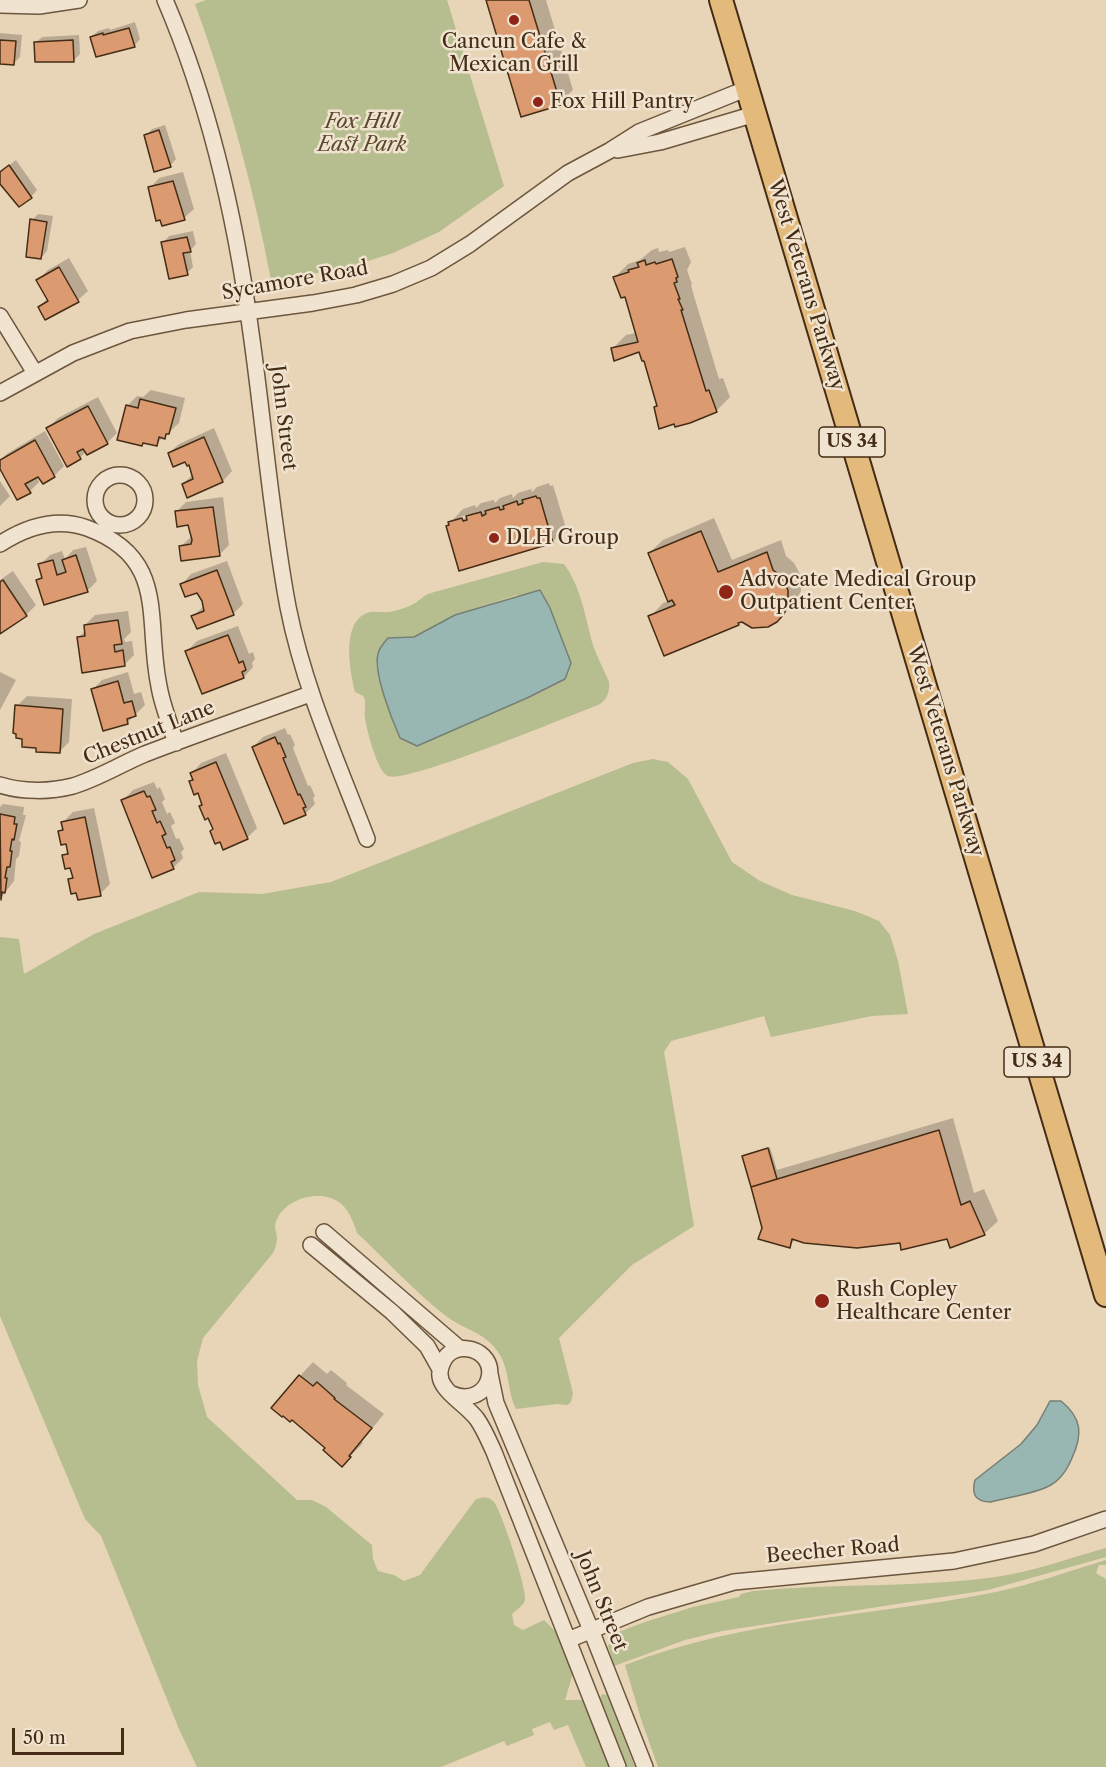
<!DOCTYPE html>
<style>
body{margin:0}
#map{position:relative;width:1106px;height:1767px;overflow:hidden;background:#e8d4b7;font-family:"Libre Caslon Text",serif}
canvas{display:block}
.scale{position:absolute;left:12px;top:1728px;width:112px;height:27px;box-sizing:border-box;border:3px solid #442c15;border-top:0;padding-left:8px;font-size:18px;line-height:21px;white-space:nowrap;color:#442c15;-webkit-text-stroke:4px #f0e3d0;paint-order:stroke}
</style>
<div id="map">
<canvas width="1106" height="1767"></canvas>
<div class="scale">50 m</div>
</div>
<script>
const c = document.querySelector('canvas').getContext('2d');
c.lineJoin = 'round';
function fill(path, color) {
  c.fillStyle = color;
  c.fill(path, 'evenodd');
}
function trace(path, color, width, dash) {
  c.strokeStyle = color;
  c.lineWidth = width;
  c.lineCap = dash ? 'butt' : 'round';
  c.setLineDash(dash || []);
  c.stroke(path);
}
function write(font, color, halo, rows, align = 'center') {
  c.font = font + ' "Libre Caslon Text",serif';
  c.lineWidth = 5;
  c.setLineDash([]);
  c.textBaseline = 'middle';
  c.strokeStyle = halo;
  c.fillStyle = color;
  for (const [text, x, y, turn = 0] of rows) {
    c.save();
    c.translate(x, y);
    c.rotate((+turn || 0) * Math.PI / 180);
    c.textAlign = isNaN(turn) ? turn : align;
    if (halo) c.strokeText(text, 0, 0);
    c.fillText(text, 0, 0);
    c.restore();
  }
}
fill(new Path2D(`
 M206,0H447L504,186L439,232L393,253L343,269L271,280C253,185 228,95 195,4Z
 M543,562L564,564C579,584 584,610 590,634C593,650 603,667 609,682C610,691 607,701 598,705C569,716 406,784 388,776C377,772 367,730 365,718C364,712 367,701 363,696C360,694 357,693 355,692C350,670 340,620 370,612C376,611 383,613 389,612C397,611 413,606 419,600C424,597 425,595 431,593ZM517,595L571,663L565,679L527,698L417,746L400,738L392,719L376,664L388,638L414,637L455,615Z
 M653,759L668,762L688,779L732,862L760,881L792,895L855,911L879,921L890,935L898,961L908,1014L872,1016L771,1037L764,1016L671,1041L664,1052L694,1226L632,1265L559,1338L573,1393L571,1402L567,1405L557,1404L516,1409C507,1391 510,1369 498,1352C485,1332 464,1330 446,1316C415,1292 386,1260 357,1233C354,1223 348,1208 339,1202C320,1189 288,1198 278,1217C272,1228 277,1230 277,1239C277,1243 275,1249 273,1253L203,1338L197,1361L198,1385L207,1417L297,1500H312L326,1507L372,1545L373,1559L378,1571L394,1575L404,1581L420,1575L476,1499C483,1497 489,1496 494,1502C501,1510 528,1591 525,1600C523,1606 516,1610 512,1614L514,1625L523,1630L544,1620L556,1632L573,1673L565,1700H582L612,1767H586L568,1725L554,1730L550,1722L532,1729L534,1735L507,1746L504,1741L441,1767H197L179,1729L101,1536L85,1519L0,1316V937L19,939L24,974L94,934L199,892L262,894L331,882L633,763Z
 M1106,1548V1557L988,1590L722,1631L685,1640L614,1666L608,1646L616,1633L645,1622L693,1607L739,1597L741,1594L753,1591C834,1583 915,1588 995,1577C1033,1572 1069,1558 1106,1548Z
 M1106,1560V1565H1099L1096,1573L1106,1579V1767H658L641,1719L625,1665C746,1618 871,1617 996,1592C1033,1584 1070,1571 1106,1560Z
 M602,1694L607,1695L635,1767H627L600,1698Z`), '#b6bd8e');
const water = new Path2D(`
 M540,590L550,608L571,663L565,679L527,698L417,746L400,738C392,720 373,672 378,654C379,648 384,643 388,638L414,637L455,615Z
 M1050,1401H1061C1082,1418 1083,1434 1072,1458C1067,1470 1061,1480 1049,1486C1034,1494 1008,1497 991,1502C976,1502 971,1495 975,1480L1021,1444L1037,1425Z`);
fill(water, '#98b7b3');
trace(water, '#767f74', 1.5);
fill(new Path2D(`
 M488,0H546L573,90L560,103Z
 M135,22L140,39L134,46L91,37L98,31L109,28L110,30Z
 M0,33L22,35L20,57L14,63L0,62Z
 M79,35L80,54L74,60L35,43L42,37Z
 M165,125L176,159L170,166L146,136L152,129Z
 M16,160L37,190L31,197L0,181V172Z
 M183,172L194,209L184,218L150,188L159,178Z
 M38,214L53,216L47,251L41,258L32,220Z
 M193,231L196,244L190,251L193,267L187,273L163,243L169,236Z
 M685,247L691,262L687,270L692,284L691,285L694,296L719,379L723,378L730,397L717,410L690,421L655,407L658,404L645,359L639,350L612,349L626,335L636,333L626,296L615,277L628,264L640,260L652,250L658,248L659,252L668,250L669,252Z
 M69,258L88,291L78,300L39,307L48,298L38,280L48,270Z
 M151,390L185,398L179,423L156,444L145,441L142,444L127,406L137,396L143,397Z
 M98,397L117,433L107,443L86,451L80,458L48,428L58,418Z
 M214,428L232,471L223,481L183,484L193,474L190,463L169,453L179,444Z
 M45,431L64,466L55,475L43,482L39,474L36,476L39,482L30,491L0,466V460L8,453Z
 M0,481L10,496L0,506Z
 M549,483L550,486L553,485L566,528L553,541L460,569L447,526L463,509L475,505L476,508L481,503L494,500L495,503L500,498L512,494L513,498L518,493L531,489L532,492L537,487ZM469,514L470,517L460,520V517Z
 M223,497L229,545L219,555L181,546L192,536L189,524L176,512L186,502Z
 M714,518L732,560L781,540L786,556L794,563L801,576V591L797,599L776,621L742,620L738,624L650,617L663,603L669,601L649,553L663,540Z
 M86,547L97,581L87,591L38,581L43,575L40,565L50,555L62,551L65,559L73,550Z
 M227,561L243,604L233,614L193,616L204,606L197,591L182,584L191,574Z
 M13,571L36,605L26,615L0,632V580Z
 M128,611L131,632L124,639L125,642L132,641L134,655L124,665L78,638L86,630L85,625L95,615Z
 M238,626L249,654L253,652L255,659L252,663L253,667L244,677L187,651L197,641Z
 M0,672L16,680L0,710Z
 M128,672L134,694L141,692L145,705L128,722L92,690L102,680Z
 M27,696L72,699L69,742L59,752L38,747L24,737L17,706Z
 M285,728L288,735L290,734L295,745L293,748L308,786L310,785L315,796L313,798L315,804L305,814L253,747L263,737Z
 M226,753L257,828L247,838L215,828L199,791L191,782L194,778L192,773L201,763Z
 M154,782L157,789L160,787L165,799L162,802L167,814L170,812L175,823L171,826L176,839L179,838L184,849L181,852L183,858L173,868L123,800L133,790Z
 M3,804L24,807L23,815H26L19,841L21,842L19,856L16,859L14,881L0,899V807Z
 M94,808L110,884L100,894L69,880L74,875L64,855L69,851L67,842L60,831L64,827L63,822L73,812Z
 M953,1118L974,1193L984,1189L998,1221L984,1234L901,1241L796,1239L789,1246L763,1228L743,1157L746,1154L770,1147L777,1170Z
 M313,1362L327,1374L331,1370L347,1383L346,1385L384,1414L361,1442L363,1443L342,1465L327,1448L300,1376Z`), '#0003');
const building = new Path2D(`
 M486,0H529L561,105L521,117Z
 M129,28L135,47L96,57L90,37L103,33V35Z
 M0,40L16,41L14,65L0,64Z
 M73,40L74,62H35L34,42Z
 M159,130L171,167L154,172L144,135Z
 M9,165L32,198L19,207L0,184V172Z
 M173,181L185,220L162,226L160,220L156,221L148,187Z
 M30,219L47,222L41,259L26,257Z
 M187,237L191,252L183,253L188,275L169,279L161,242Z
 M672,259L678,277L676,278L677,282L674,283L680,299H678L683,310H681L706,391L709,390L717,412L690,423L675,427L674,424L659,429L654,407L657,406L644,361H642L639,352L614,361L611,348L638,342L625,297L621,298L613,277L629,272L628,270L639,267L637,263L645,260L646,265L655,262L656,264Z
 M59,267L79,302L45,320L38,307L48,301L36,280Z
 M140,399L176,408L169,434H166L165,439L159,437L157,446L143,443L142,446L117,440L126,405L138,408Z
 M88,406L108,444L87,455L83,449L77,452L81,459L67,467L46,428Z
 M204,437L223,482L187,498L182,484L193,479L189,465L187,466L185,462L173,467L168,453Z
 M35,440L55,477L43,484L38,477L25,484L31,493L17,500L0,469V460Z
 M536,496L537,498H540L553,543L459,571L446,526L449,525L448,522L462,518L463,521L467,520L466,516L481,512L482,516L486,514L485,511L499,507L500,510L504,509L503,506L517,501L518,505L523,503L522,500Z
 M213,507L220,556L181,561L179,546L191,544L192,540L188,525L177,527L175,511Z
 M701,531L718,572L767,552L773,570L781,576L788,590V605L784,614L777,622L768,627L752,628L742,622L738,623L739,625L664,656L648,616L675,605L672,600L668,602L648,553Z
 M76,555L88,592L44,605L36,580L42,578L38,564L53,560L57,575L66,572L62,560Z
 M217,570L234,615L197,629L191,616L204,611L202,601L197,593L185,597L180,584Z
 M3,580L27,616L0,634V582Z
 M118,620L122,644L114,645L115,652L123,650L125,666L82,673L77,637L85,636L84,625Z
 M228,635L239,663L243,661L246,670L242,672L244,678L202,694L185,651Z
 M118,681L124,703L132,701L136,716L127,719L128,724L103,731L91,689Z
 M15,705L63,709L60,753L36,752V748L22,747V739L16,738V734L13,733Z
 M275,737L278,744L280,743L286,757L283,758L298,795L300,794L306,807L303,808L306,815L284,824L252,747Z
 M216,762L248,839L223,850L220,842L215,844L210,831L213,829L208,818L205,820L199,806L202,805L198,793L194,795L189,781L193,780L190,773Z
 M144,791L147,797L150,796L156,810L152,811L157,823L160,821L166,834L162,836L167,848L170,847L175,860L171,862L174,869L152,878L121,800Z
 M0,814L15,817L14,824H17L14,840L12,839L10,851H12L10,867H7L5,878H7L5,893L2,892L1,900Z
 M85,817L101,896L78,900L76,893L71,894L68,879L73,878L70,868L65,869L62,855L68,854L66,844L61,845L58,831L63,830L61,822Z
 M939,1130L961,1205L970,1201L985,1235L950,1248L947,1239L901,1250L900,1243L857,1248L804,1243L792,1239L790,1248L758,1239L762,1228L751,1187Z
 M768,1148L777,1179L751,1187L742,1156Z
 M299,1375L313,1386L317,1382L335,1398L334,1399L372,1428L349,1456L351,1457L342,1467L323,1450L325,1448L292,1420L290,1422L283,1416L282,1417L271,1408Z`);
fill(building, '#dc9a70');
trace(building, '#442c15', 1.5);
const street = new Path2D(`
 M165,0C210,105 236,220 251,333C264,424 271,517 288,607C304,688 338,763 367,839
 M0,5L39,6L79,0
 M618,150L660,142L755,114
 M0,316L35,373
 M0,393L73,353L130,331L186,320L313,303L356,295L393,284L431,268L470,244L568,173L609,151L639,132L748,88
 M95 500a25 25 0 1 1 50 0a25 25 0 1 1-50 0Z
 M0,544C26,527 56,517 87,528C169,558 145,619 159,686C162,705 170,724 176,743
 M0,785C23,792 50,792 73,786C99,778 121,764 145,754C200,733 255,714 310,694
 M324,1232L459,1348
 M311,1245L392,1312L427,1346L440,1369
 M490,1374L496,1403L591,1630L645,1767
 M452,1394C467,1401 485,1395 489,1378C496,1349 452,1336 442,1364C439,1371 439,1379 444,1386C452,1398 468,1407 477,1419C484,1429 489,1441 494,1452L618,1767
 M568,1640L648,1607L734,1582L954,1561L1034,1544L1106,1519`);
const primary = new Path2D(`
 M721,0L1106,1295`);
trace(street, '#6d563e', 18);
trace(primary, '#442c15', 26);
trace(street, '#f0e3d0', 15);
trace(primary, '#e4ba7c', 22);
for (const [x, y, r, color] of [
 [514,20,6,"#8f2418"],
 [538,102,6,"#8f2418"],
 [494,538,6,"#8f2418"],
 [726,592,8,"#8f2418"],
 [822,1301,8,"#8f2418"]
]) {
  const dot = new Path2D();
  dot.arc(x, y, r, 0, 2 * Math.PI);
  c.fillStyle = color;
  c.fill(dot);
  trace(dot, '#f0e3d0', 2);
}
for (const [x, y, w] of [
 [852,442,66],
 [1037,1062,66]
]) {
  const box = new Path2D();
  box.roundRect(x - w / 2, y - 15, w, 30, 4.5);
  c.fillStyle = '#f0e3d0';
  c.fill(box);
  trace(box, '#442c15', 1.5);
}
write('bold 18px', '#442c15', null, [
 ["US 34",852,442],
 ["US 34",1037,1062]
]);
write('20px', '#442c15', '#f0e3d0', [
 ["Cancun Cafe &",514,42,"center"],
 ["Mexican Grill",514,65,"center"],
 ["Fox Hill Pantry",550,102],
 ["DLH Group",506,538],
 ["Advocate Medical Group",740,580],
 ["Outpatient Center",740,603],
 ["Rush Copley",836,1290],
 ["Healthcare Center",836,1313]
], 'left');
write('italic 20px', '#5b492d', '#f0e3d0', [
 ["Fox Hill",362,122],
 ["East Park",362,145]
]);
write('20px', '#442c15', '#f0e3d0', [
 ["Sycamore Road",295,281,-10],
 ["West Veterans Parkway",806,285,73],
 ["John Street",283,418,83],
 ["Chestnut Lane",149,733,-22],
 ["West Veterans Parkway",945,751,73],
 ["Beecher Road",833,1551,-5],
 ["John Street",601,1601,68]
]);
</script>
